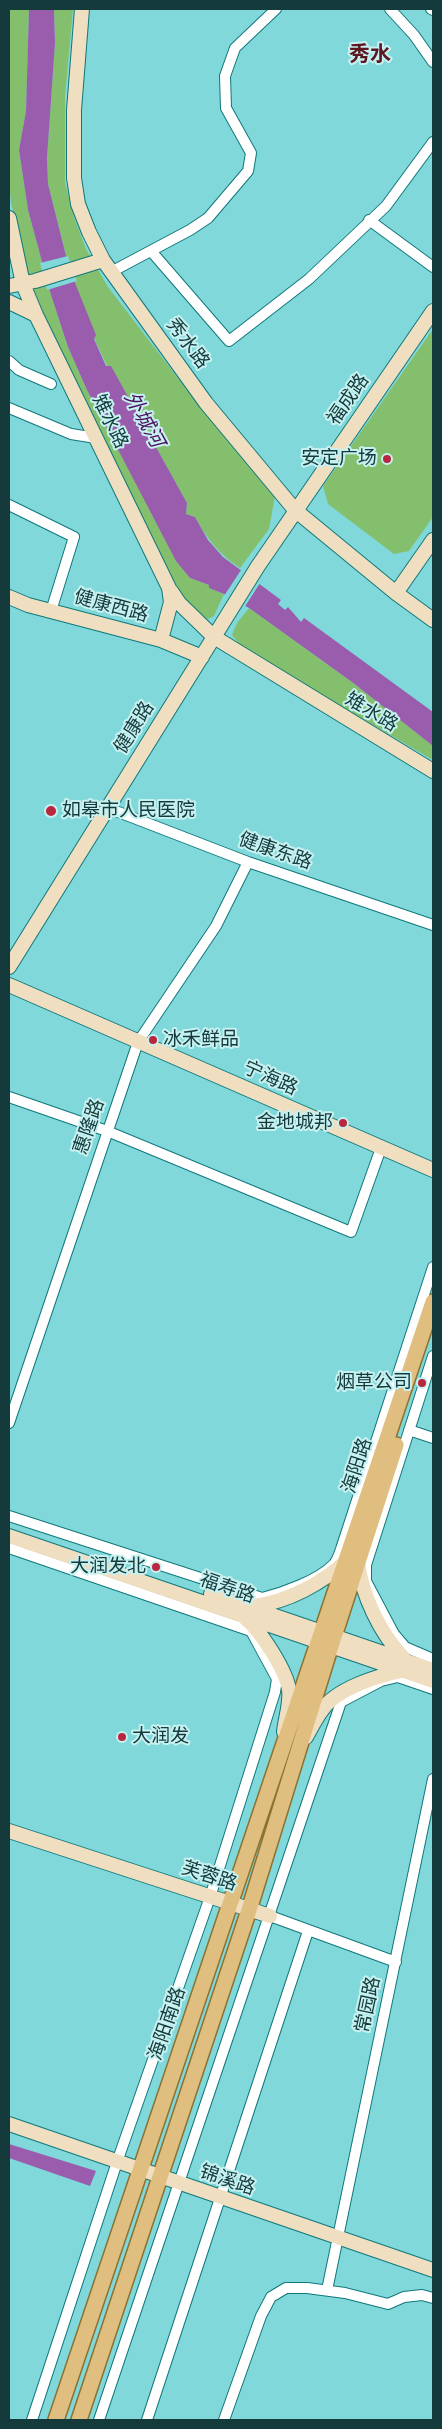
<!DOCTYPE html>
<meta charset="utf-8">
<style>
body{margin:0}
#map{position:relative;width:442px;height:2429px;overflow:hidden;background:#80d8da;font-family:"Sofia Sans Condensed",sans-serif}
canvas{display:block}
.frame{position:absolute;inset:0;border:10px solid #143a3b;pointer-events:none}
</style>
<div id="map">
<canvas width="442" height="2429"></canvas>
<div class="frame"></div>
</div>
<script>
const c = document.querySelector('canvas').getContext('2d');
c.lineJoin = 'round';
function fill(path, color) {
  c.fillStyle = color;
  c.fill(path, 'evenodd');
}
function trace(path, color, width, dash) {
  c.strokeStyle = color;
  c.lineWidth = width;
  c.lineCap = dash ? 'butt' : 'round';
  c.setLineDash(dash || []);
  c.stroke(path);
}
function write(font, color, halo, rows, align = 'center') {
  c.font = font + ' "Sofia Sans Condensed","Noto Sans SC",sans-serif';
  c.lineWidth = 4;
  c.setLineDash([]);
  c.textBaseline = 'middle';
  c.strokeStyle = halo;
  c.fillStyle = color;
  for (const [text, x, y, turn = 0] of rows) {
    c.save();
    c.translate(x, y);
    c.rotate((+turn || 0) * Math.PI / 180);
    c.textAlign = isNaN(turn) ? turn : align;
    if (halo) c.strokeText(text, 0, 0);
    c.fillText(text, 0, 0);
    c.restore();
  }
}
fill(new Path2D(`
 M9,9H29L26,111L19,150L28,210L51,295L68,347L87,390L190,578L209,585V588L224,594L214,616L208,619C189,610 179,591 169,575L33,296L11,203L9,180Z
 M54,9H73L65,97V183L74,217L86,249L108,287L187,390L275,496L269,529L240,568C219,554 207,539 195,517L186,514L187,503L111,367L107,366L94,338L69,268L48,184L47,158L55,43Z
 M433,329V517L409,551L394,554L328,504L323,486Z
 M249,608L352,682L433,746V760L244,650L232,635L237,623Z`), '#84bf6e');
fill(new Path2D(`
 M29,9H54L55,43L47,158L48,184L69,268L96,335L94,339L106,366H111L187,503L186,514L195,517L208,540L223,557L281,600L278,604L285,610L288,607L301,622L304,618L433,712V746L352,682L249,608L224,594L209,588V585L190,578L176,561L87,390L68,347L51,295L28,210L19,150L26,111Z
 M9,2144L96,2171L90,2186L9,2158Z`), '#9a5dad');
fill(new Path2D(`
 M68,256L77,281L47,290L40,263Z
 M243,567L262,580L244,608L224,596Z`), '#80d8da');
const street = new Path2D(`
 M390,9L414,35L433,62
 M431,9L433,10
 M369,220L433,267
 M151,251L229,341L309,279L386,206L433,142
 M111,272L190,230L208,218L248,171L251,153L226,108L225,76L235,48L276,9
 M9,361L19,370L51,384
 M9,408L71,434L96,438
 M9,505L74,537L51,611
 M108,808L248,862L433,925
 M9,1097L107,1131L351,1232L381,1148
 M433,1356L366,1565V1581L394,1634L405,1647L433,1659
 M9,1423L138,1042L216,926L248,862
 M409,1430L433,1438
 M9,1516L262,1598C283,1593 319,1580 334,1564C338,1559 340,1552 342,1546L433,1267
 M9,1548L251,1631L277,1679L275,1692L210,1897L117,2162L32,2420
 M270,1916L396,1962
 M327,2290L433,1779
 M99,2420L341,1702L381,1681L398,1677L433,1689
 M147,2420L308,1931
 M224,2420L261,2316L271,2297L286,2288H307L345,2293L388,2304L404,2297L422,2295L433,2298`);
const secondary = new Path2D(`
 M82,9L74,110V178L78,204L89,232L103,260L206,403L295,510L396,593L433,620
 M9,218L23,284L36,315L169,588L171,602L161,640
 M9,286L35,281L103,260
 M9,302L36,315
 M171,591L179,603L214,637L433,771
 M396,593L433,540
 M9,597L28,605L161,640L202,657
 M9,967L258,566L433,311
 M9,985L433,1170
 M9,1536L433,1681
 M358,1562C362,1595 380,1633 403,1657
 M211,1594L433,1670
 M254,1606C287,1602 323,1583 347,1560
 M245,1618C260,1630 286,1670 289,1690C291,1702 285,1720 284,1732
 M306,1737C311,1728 316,1718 322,1710C336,1689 377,1676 401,1671
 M9,1831L270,1916
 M9,2124L433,2270`);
const primary = new Path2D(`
 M56,2420L433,1302
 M79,2420L249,1910L327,1658L396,1445`);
trace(street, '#10787b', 12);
trace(secondary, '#10787b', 16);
trace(primary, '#8a7331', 18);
trace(street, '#fff', 10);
trace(secondary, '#efdec0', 14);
trace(primary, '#dfbe80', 15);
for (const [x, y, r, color] of [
 [387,459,5,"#b9273f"],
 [51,811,6,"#b9273f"],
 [153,1040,5,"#b9273f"],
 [343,1123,5,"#b9273f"],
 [422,1383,5,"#b9273f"],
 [156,1567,5,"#b9273f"],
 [122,1737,5,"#b9273f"]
]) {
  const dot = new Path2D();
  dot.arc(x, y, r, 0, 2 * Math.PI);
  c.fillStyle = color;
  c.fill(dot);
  trace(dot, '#c7f1f1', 2);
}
write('19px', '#143a3b', '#c7f1f1', [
 ["秀水路",187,344,53],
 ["福成路",349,400,-55],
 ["雉水路",109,422,64],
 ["健康西路",111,607,15],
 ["雉水路",371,713,31],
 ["健康路",135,728,-58],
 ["健康东路",275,852,19],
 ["宁海路",270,1079,24],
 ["惠隆路",90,1127,-71],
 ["海阳路",358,1466,-72],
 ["福寿路",227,1589,19],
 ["芙蓉路",209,1877,18],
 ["常园路",369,2005,-78],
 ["海阳南路",168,2024,-71],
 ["锦溪路",227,2181,19]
]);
write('19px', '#143a3b', '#c7f1f1', [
 ["安定广场",377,459],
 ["如皋市人民医院",62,811,"left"],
 ["冰禾鲜品",163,1040,"left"],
 ["金地城邦",333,1123],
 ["烟草公司",412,1383],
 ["大润发北",146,1567],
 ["大润发",132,1737,"left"]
], 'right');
write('italic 20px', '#4c115d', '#c7f1f1', [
 ["外城河",143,420,61]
]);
write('bold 21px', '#5c1720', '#c7f1f1', [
 ["秀水",370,56]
]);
</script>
